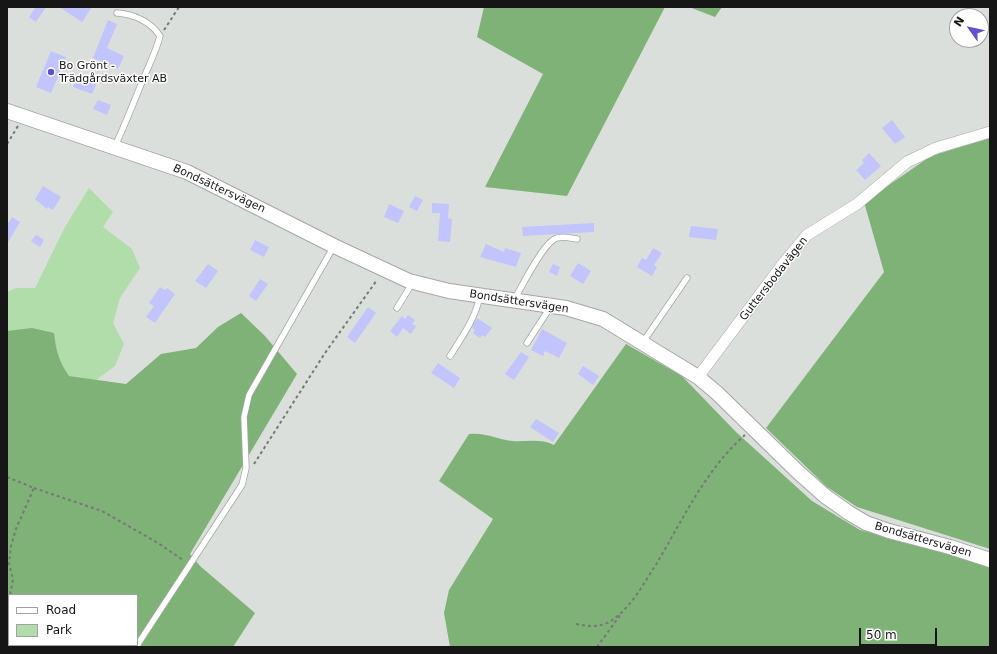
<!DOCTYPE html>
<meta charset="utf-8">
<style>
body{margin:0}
#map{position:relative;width:997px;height:654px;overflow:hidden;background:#dbdfdb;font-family:"DejaVu Sans",sans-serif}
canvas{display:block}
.frame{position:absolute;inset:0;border:8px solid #151615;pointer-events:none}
.legend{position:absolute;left:8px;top:594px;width:130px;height:52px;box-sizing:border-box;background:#fff;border:1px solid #a1a2a1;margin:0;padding:5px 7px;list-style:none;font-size:12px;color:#151615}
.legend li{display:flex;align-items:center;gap:8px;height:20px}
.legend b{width:20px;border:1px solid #a1a2a1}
.north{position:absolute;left:949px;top:8px;width:40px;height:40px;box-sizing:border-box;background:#fff;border:1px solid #a1a2a1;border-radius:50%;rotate:303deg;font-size:11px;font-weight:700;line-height:16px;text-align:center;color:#151615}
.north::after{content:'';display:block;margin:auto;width:14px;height:18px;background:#5f52cb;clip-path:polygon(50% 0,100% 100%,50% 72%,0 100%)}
.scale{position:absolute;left:859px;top:628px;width:78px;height:18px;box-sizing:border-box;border:2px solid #151615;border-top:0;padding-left:5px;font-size:12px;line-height:14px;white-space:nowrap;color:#151615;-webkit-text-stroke:3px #fff;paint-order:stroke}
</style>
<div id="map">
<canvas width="997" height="654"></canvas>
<div class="frame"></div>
<ul class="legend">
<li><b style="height:5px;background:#fff"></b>Road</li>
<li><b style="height:11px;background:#b1ddaa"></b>Park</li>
</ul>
<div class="north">N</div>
<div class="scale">50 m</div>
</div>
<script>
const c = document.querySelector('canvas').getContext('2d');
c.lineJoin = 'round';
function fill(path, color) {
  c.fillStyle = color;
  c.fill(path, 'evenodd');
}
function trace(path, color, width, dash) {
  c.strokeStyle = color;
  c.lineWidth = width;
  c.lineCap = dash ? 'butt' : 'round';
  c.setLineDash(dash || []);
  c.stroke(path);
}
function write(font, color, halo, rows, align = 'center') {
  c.font = font + ' "DejaVu Sans",sans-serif';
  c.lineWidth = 3;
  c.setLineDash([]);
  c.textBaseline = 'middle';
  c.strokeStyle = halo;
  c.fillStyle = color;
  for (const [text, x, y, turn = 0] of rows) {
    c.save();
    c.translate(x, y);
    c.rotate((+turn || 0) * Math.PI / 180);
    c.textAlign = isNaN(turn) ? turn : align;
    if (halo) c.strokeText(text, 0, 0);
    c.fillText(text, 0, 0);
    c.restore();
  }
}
fill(new Path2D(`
 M89,188L113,212L103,227L132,249L140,268L120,298L113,323L124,344L115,366L96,380L69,376L60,364L53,333L7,331V292L16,288H35L65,227Z`), '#b1ddaa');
fill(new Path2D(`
 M484,7H665L567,196L485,187L543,74L477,37Z
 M689,7H722L715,17Z
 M990,138V549L857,507L827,487L766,428L884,272L864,202L931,156Z
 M241,313L265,336L297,374L190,554L200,566L255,613L233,647H7V331L32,328L54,333C56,350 59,362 69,376L126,384L161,354L196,348L218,327ZM9,595H137V645H9Z
 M626,344L682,376L736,432L812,501L860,530L960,555L990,566V647H450L444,613L449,590L493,519L439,481L469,434C484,432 497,439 512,441C527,442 540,438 554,445Z`), '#7eb276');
fill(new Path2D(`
 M36,7H46L36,22L29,17Z
 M59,7H92L82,22Z
 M108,20L117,24L107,48L124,56L118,69L93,58Z
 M51,51L66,57L51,93L36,87Z
 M77,75L97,82L92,94L73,87Z
 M98,100L111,105L107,115L93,109Z
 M892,120L905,137L895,144L882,128Z
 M869,153L881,166L865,180L856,170L864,163L862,160Z
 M43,186L61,197L53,210L48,207L47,209L35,199Z
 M415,196L423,200L417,211L409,207Z
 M432,203L449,204L448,218L452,219L450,242L438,241L440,213H432Z
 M389,204L404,211L398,223L384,217Z
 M12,217L20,222L7,244V225Z
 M594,223V232L523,236L522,227Z
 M691,226L718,229L716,240L689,237Z
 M36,235L44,240L40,247L31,241Z
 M255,240L269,247L264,257L250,250Z
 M486,244L504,252L505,248L521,253L516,267L480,257Z
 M653,248L662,253L654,265L657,267L652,276L637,267L642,258L646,260Z
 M578,263L591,271L583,284L570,276Z
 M208,264L218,271L206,288L195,281Z
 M553,264L560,267L557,276L549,272Z
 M260,279L268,284L256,301L249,296Z
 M160,287L165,290L167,288L175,294L155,323L146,317L154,306L149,303Z
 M368,307L376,313L355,343L347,337Z
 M408,315L415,320L412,324L416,326L411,334L403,328L397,337L390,331L402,316L405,319Z
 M477,318L492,328L485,337L482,335L480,338L473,333L475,330L472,328Z
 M542,329L567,343L559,358L545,351L543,356L531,350Z
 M521,352L529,357L514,380L505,374Z
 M438,363L460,378L454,388L431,373Z
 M583,366L599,376L593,385L578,374Z
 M536,419L559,433L553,442L530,427Z`), '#c2c4fd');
const service = new Path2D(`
 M115,146C125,125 133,104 142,82C148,67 156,52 160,36C151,22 134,14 117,13
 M514,300C522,286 541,248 553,240C559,235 570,238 577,239
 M397,308L413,282
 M643,342L687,278
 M527,343L551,306
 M450,356C462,337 476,318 480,295
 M136,647L242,485L246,468L244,417L249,395L334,246`);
const minor = new Path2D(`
 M698,377L782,265L807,235L857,204L907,162L936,148L990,132`);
const tertiary = new Path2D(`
 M7,111L187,172L334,246L409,281L449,291L566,308L603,319L698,377L717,393L798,472L825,496L849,513L866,523L889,531L950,547L990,560`);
trace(service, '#a4a8a4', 7);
trace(minor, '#a4a8a4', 12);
trace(tertiary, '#a4a8a4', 16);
trace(new Path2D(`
 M164,30L179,7
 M7,144L18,126
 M254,464L325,353L377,280
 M7,477L34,488L16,529L11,546L9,563L13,580L10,595
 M34,488L102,511L158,543L183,560
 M9,602V604
 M576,624C588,626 598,628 609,622C630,610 644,583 657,563C683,519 706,469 745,435
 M23,647V645
 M597,647L621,614`), '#767976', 2, [3, 3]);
trace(service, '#fff', 5.5);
trace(minor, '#fff', 11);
trace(tertiary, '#fff', 14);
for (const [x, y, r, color] of [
 [51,72,4,"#5f52cb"]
]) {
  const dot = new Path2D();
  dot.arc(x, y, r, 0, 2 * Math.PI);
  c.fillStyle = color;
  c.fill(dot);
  trace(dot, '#fff', 1.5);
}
write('11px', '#151615', '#fff', [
 ["Bo Grönt -",59,66],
 ["Trädgårdsväxter AB",59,79]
], 'left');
write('11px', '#151615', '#fff', [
 ["Bondsättersvägen",219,189,25],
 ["Guttersbodavägen",774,279,-52],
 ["Bondsättersvägen",519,302,9],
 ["Bondsättersvägen",923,540,16]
]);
</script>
